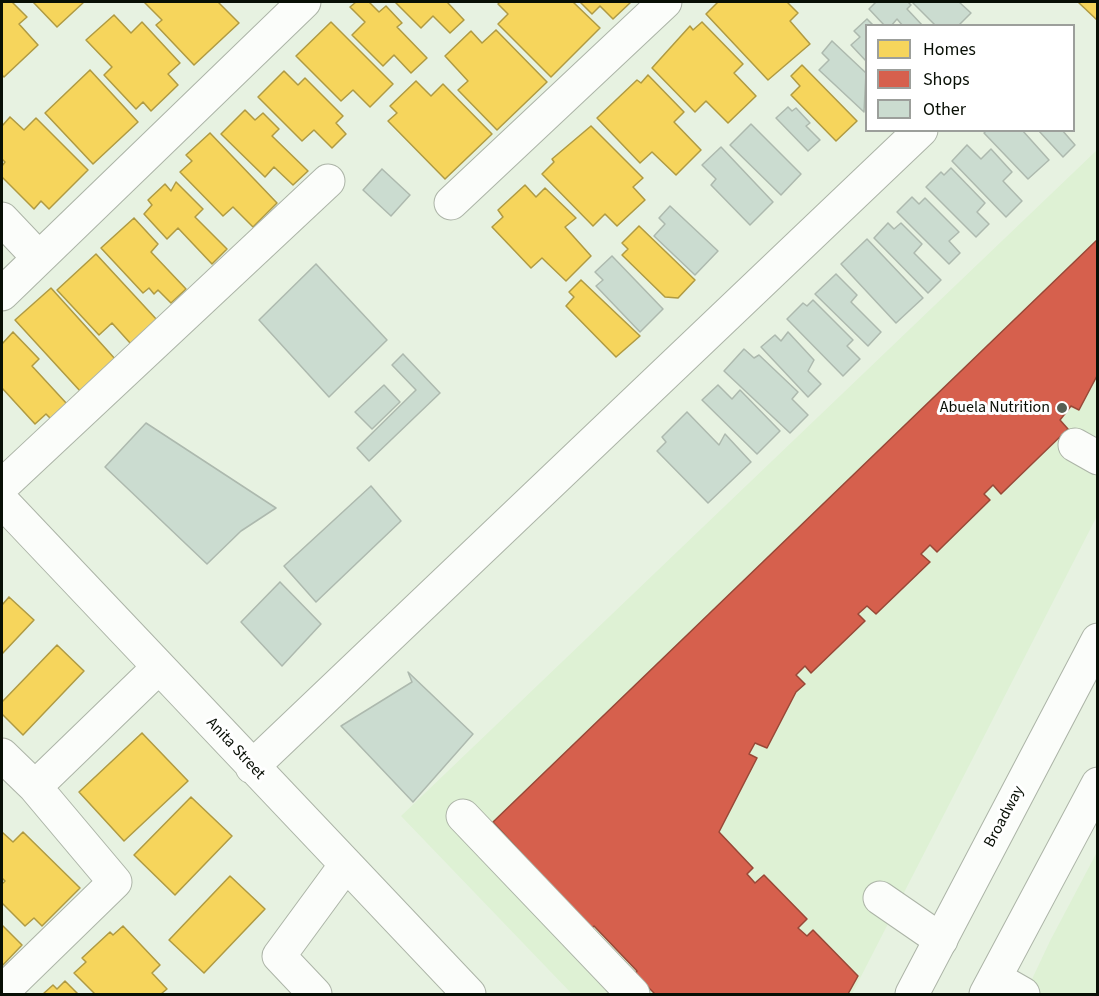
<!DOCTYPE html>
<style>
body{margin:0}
#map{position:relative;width:1099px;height:996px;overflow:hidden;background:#e7f2e1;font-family:"Source Sans 3",sans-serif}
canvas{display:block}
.frame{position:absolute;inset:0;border:3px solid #080f05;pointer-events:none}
.legend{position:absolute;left:865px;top:24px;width:210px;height:108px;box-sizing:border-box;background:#fff;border:2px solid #9c9f9b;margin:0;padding:8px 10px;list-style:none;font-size:18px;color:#080f05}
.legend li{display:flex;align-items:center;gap:12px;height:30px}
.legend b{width:30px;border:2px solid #9c9f9b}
</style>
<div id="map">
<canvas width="1099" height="996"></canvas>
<div class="frame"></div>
<ul class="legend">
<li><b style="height:16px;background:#f6d55c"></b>Homes</li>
<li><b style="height:16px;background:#d6604d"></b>Shops</li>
<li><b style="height:16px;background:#cbdcd0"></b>Other</li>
</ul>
</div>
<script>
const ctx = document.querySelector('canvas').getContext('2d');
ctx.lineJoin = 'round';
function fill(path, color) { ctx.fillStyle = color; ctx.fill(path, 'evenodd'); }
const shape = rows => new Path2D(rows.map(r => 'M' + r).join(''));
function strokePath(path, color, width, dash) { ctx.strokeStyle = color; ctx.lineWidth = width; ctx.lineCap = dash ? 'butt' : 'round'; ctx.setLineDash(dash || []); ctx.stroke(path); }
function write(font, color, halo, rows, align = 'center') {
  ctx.font = font + ' "Source Sans 3",sans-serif'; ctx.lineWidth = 6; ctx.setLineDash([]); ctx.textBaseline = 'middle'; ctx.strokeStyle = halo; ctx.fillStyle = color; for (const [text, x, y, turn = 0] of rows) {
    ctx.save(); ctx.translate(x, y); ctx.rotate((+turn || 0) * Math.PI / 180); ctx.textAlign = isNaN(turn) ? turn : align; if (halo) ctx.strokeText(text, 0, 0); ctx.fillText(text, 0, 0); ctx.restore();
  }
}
fill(shape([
 [1097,150,1097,516,852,994,572,994,401,816],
 [1097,852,1097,994,1025,994,1050,941]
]), '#def1d4');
const homes = shape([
 [2,2,12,2,27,17,19,24,38,45,4,77,2,75,2,2],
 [33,2,84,2,57,27,33,2],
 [144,2,218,2,239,23,194,65,156,25,162,20,144,2],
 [356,2,369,2,379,12,386,6,402,23,397,27,427,58,411,73,394,55,383,66,352,35,365,22,350,7,356,2],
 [395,2,447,2,464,20,450,33,433,16,421,28,395,2],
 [500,2,573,2,600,28,551,77,498,24,508,14,498,4,500,2],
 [580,2,631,2,613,19,600,6,592,14,580,2],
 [718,2,787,2,798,13,790,21,810,44,768,80,706,14,718,2],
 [1078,2,1098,2,1098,21,1078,2],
 [114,15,131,33,142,22,180,63,168,74,178,85,151,111,143,102,136,109,104,75,112,67,86,40,114,15],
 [331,22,393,84,370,107,353,90,341,101,296,56,331,22],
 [702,22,743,64,734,73,756,96,728,123,706,101,695,112,652,68,690,26,693,30,702,22],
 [496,30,547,82,497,130,458,90,468,81,445,56,471,31,482,43,496,30],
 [802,65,857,121,836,141,791,95,800,86,791,76,802,65],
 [90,70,138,122,93,164,45,113,90,70],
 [284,71,298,85,305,78,343,116,336,123,346,134,332,148,314,130,302,141,258,97,284,71],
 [648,75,684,112,674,122,701,150,676,175,652,152,640,163,597,118,637,80,641,83,648,75],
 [416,81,431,96,443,84,492,134,445,179,388,121,397,113,390,106,416,81],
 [245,110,255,120,263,113,279,129,272,136,308,171,293,185,274,167,265,177,221,134,245,110],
 [10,117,24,130,36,118,88,170,49,209,41,201,34,209,2,177,2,166,5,162,2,159,2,126,10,117],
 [591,126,643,178,633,187,645,200,617,226,605,214,593,226,542,174,554,162,552,159,591,126],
 [210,133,277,203,253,227,233,207,223,216,180,172,192,161,186,155,210,133],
 [176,182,203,209,195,217,227,249,212,264,178,228,167,239,144,214,152,205,148,200,165,184,171,191,176,182],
 [525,185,536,197,545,188,576,218,565,227,591,256,566,281,542,258,531,268,492,227,503,217,498,210,525,185],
 [134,218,158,244,151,252,186,289,171,303,158,290,154,294,149,288,143,293,101,248,134,218],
 [639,226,695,280,678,298,665,297,622,255,628,249,622,243,639,226],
 [96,254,157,320,131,344,112,323,99,335,57,290,96,254],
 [581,280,640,336,616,357,566,306,574,297,569,292,581,280],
 [51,288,116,360,81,392,15,320,51,288],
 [13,332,39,359,32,366,67,404,51,419,46,414,35,424,2,388,2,344,13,332],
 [9,597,34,620,2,654,2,605,9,597],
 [57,645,84,671,23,735,2,714,2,702,57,645],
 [142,733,188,781,124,841,79,792,142,733],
 [191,797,232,836,175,895,134,855,191,797],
 [2,832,13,842,23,832,80,888,42,926,34,918,25,926,2,903,2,884,5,881,2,878,2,832],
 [230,876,265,909,204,973,169,940,230,876],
 [2,925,22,945,2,966,2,925],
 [123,926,160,965,152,973,167,989,161,994,95,994,74,973,86,962,82,958,110,932,113,935,123,926],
 [65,981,78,994,43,994,53,985,57,989,65,981]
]);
fill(homes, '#f6d55c');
strokePath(homes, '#af9a42', 1.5);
const shops = shape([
 [1098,239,1098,374,1079,410,1071,406,1060,420,1068,429,1001,494,993,485,984,494,990,500,937,552,930,545,921,554,930,562,876,614,867,606,858,614,865,621,811,673,805,666,796,675,805,684,796,692,767,748,755,743,749,754,757,758,719,832,753,868,747,874,755,883,764,875,807,919,798,928,807,936,813,930,858,976,848,994,655,994,635,974,637,971,594,926,591,929,493,822,1098,239]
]);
fill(shops, '#d6604d');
strokePath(shops, '#984837', 1.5);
const building = shape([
 [876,2,908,2,911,5,907,9,923,26,903,26,897,19,891,26,885,26,869,9,876,2],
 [912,2,959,2,971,13,958,26,936,26,912,2],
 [867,19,874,26,866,26,866,61,851,45,860,37,854,31,867,19],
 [832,41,866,73,864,112,819,70,829,60,822,53,832,41],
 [788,107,792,111,796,108,810,123,806,126,820,140,808,151,776,118,788,107],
 [751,124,801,174,781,195,730,145,751,124],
 [987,130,1022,130,1049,160,1028,179,984,133,987,130],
 [1038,130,1062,130,1075,145,1063,157,1038,130],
 [967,145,981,159,991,149,1012,172,1003,181,1022,201,1006,217,952,161,967,145],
 [721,147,773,202,750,225,711,185,716,179,702,165,721,147],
 [951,168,985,203,977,212,989,224,976,237,926,187,941,172,944,175,951,168],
 [382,169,410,195,391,216,363,190,382,169],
 [912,197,919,204,925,198,959,232,949,241,960,253,949,264,897,212,912,197],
 [670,206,718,251,695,275,654,236,665,224,659,218,670,206],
 [888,223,894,229,901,223,922,244,914,253,941,280,928,293,874,238,888,223],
 [867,239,923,298,896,323,841,264,867,239],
 [612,256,663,309,640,332,596,286,603,280,595,272,612,256],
 [316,264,387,340,329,397,259,320,316,264],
 [836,274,857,295,851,302,881,332,868,346,815,294,836,274],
 [813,300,853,340,847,346,860,359,843,376,787,319,803,303,807,306,813,300],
 [788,332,814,360,808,371,821,384,808,397,761,347,775,335,781,341,788,332],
 [744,349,754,358,759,355,798,392,792,399,808,415,790,433,724,371,744,349],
 [403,354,440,393,369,461,357,448,416,390,392,365,403,354],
 [384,385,400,402,372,429,355,412,384,385],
 [718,385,732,399,740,390,780,431,757,454,702,400,718,385],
 [687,412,719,445,725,434,751,462,708,503,657,451,666,442,662,437,687,412],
 [146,423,276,508,241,531,207,564,105,467,146,423],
 [371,486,401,521,316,602,284,566,371,486],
 [280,582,321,624,282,666,241,622,280,582],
 [408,672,473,734,413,802,341,726,412,682,408,672]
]);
fill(building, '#cbdcd0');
strokePath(building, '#adb9ae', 1.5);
const minor = shape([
 [451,203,665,2],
 [2,219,39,258],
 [2,294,304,2],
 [1075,445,1098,458],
 [2,486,328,181],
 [2,501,469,994],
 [2,755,35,787,115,882,2,992],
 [252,767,921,130],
 [35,787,159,667],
 [463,816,633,994],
 [880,898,941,940],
 [995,978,1023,994],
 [315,994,279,956,345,866]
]);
const major = shape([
 [912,994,1098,640],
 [986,994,1098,784]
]);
strokePath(minor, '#acb4a7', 35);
strokePath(major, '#acb4a7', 35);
strokePath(minor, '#fbfdfa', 33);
strokePath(major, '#fbfdfa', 33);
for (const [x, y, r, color] of [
 [1062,408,6,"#565e52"]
]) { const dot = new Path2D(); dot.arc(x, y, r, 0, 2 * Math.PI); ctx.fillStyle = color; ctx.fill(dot); strokePath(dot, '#fff', 2); }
write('16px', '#080f05', '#fff', [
 ["Abuela Nutrition",1050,408]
], 'right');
write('16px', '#080f05', '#fff', [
 ["Anita Street",235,749,47],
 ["Broadway",1005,817,-62]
]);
</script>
